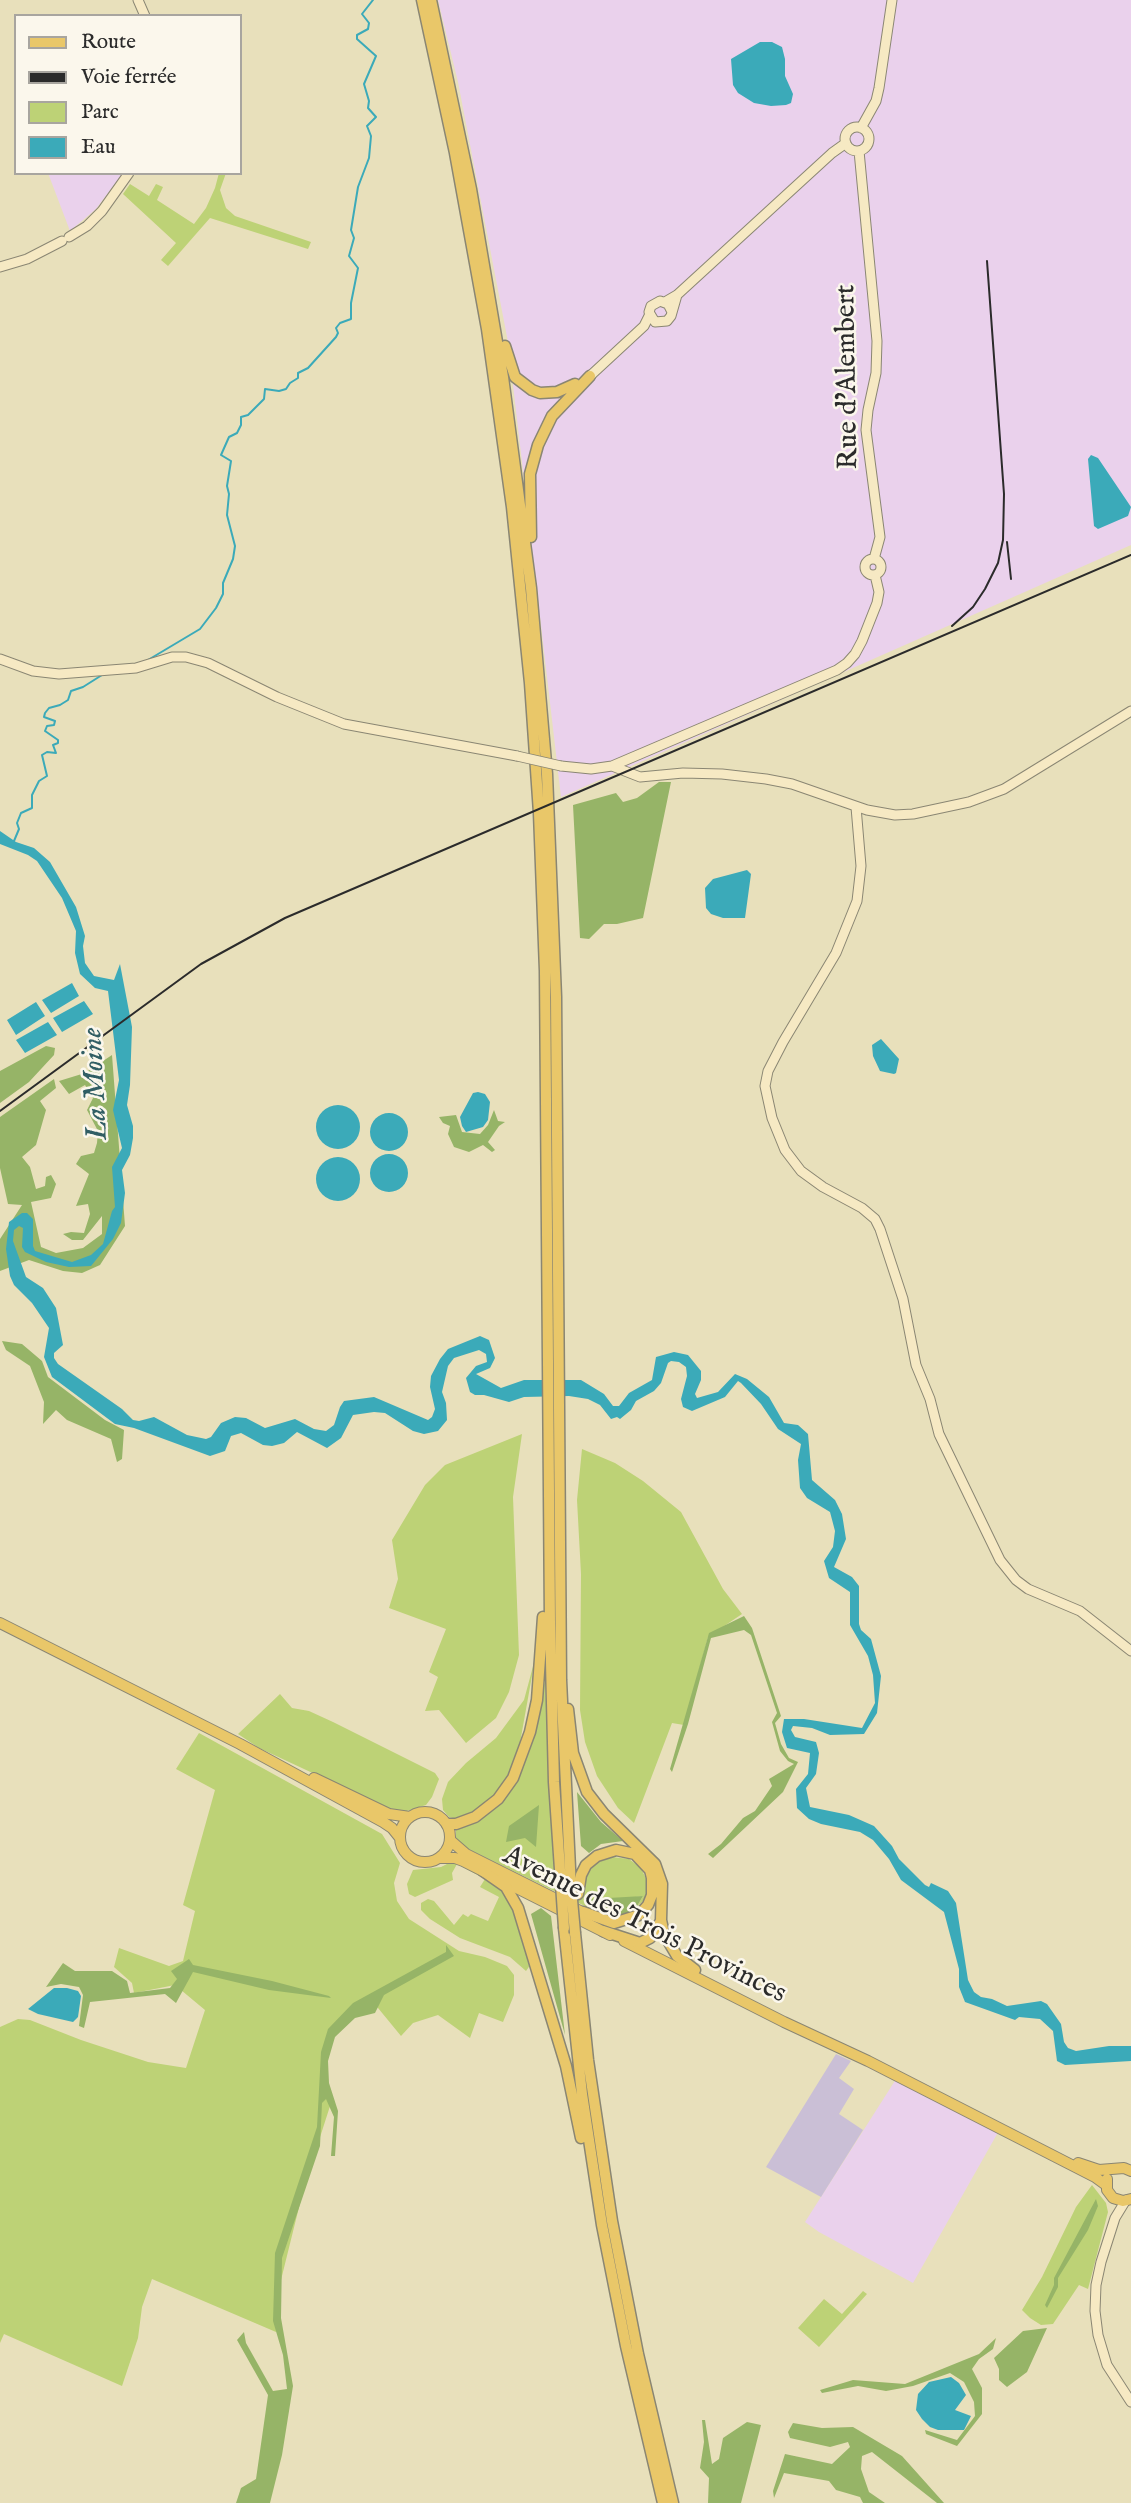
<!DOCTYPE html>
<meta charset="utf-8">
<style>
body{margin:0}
#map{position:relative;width:1131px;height:2503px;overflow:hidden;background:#e8e0bb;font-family:"IM FELL English",serif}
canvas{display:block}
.legend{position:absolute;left:14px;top:14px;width:228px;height:161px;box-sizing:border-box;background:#fbf7ec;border:2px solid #a8a59f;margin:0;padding:9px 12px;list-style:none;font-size:21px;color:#2b2b2b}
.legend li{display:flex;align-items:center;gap:14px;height:35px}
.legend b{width:35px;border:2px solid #a8a59f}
</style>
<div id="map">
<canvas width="1131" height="2503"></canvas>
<ul class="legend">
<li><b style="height:9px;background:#e9c769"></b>Route</li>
<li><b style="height:9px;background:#2b2b2b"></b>Voie ferrée</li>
<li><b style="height:19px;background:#bdd276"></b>Parc</li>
<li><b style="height:19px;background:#3baab9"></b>Eau</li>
</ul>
</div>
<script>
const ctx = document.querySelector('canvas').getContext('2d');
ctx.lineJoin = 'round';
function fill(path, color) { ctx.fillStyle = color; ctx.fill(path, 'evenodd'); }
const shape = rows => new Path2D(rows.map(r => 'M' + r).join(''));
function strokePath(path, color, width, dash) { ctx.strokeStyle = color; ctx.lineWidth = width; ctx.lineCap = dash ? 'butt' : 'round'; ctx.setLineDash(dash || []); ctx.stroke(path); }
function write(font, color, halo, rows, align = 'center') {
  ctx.font = font + ' "IM FELL English",serif'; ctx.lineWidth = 5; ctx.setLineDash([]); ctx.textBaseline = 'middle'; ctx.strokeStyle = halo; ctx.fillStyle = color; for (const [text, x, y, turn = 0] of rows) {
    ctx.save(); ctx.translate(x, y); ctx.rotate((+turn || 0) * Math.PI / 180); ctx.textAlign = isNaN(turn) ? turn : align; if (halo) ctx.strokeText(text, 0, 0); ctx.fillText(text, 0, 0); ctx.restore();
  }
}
fill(shape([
 [438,0,1131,0,1131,545,561,797,508,342,458,82],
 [48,173,123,173,96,209,70,231],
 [898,2076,1001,2127,913,2283,819,2232,805,2222]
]), '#ead1ec');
fill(shape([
 [836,2054,851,2061,839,2078,854,2089,839,2114,863,2130,821,2197,766,2167]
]), '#cabfd6');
fill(shape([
 [219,173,226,173,220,190,226,208,235,216,311,242,308,249,210,218,168,266,161,260,176,243,123,194,130,184,149,196,156,184,163,187,157,200,194,224,206,208,215,188],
 [522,1434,513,1497,519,1655,509,1692,496,1718,466,1743,439,1710,425,1711,438,1677,429,1672,446,1629,389,1608,398,1579,392,1540,425,1485,445,1465],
 [582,1449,615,1463,643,1481,681,1512,723,1589,742,1614,708,1637,684,1725,672,1723,634,1823,618,1808,597,1776,585,1742,580,1710,581,1574,577,1500],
 [535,1659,518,1754,506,1784,485,1805,466,1818,457,1819,449,1817,443,1810,442,1799,448,1782,466,1763,496,1738,524,1700],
 [545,1680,555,1885,581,1894,588,1872,598,1862,612,1857,629,1859,641,1868,648,1883,646,1898,636,1908,643,1896,589,1903,593,1910,460,1845,456,1839,456,1828,518,1777,532,1743],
 [280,1694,292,1708,309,1711,333,1722,435,1773,439,1779,432,1797,426,1805,400,1813,394,1811,259,1748,238,1734],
 [199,1733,382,1834,400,1863,394,1883,397,1901,409,1919,459,1951,485,1957,507,1966,514,1975,514,1995,503,2022,479,2013,470,2038,438,2015,413,2023,401,2036,369,1997,334,2030,323,2065,331,2103,304,2187,280,2284,276,2332,152,2279,142,2307,138,2338,122,2386,4,2334,0,2343,0,2027,18,2019,30,2020,81,2040,148,2062,186,2068,205,2010,175,1985,134,1993,132,1983,114,1967,119,1948,169,1966,183,1961,195,1911,183,1905,215,1790,176,1769],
 [451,1862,457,1862,499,1885,509,1894,531,1964,526,1971,510,1957,460,1938,430,1919,421,1910,421,1903,428,1899,434,1901,454,1925,463,1914,468,1917,471,1914,488,1921,499,1897,480,1887,485,1879,457,1864,452,1873,453,1880,415,1897,409,1894,407,1884,413,1870,441,1867],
 [1092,2185,1106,2203,1108,2212,1088,2289,1079,2285,1053,2324,1041,2325,1030,2318,1022,2310,1042,2277,1076,2207],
 [863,2291,867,2294,819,2347,798,2328,824,2299,842,2314]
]), '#bdd276');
fill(shape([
 [659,782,671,782,643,918,617,924,604,924,589,939,580,938,573,805,616,793,623,802,637,798],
 [46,1046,55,1048,54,1055,29,1082,0,1103,0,1071],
 [112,1055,125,1226,100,1265,82,1273,63,1271,29,1260,0,1271,0,1239,22,1205,8,1204,0,1168,0,1117,54,1079,56,1088,40,1101,46,1110,36,1145,22,1157,30,1167,36,1189,45,1186,46,1177,51,1175,56,1184,51,1198,31,1202,41,1247,56,1253,83,1248,102,1234,102,1216,83,1240,72,1240,63,1234,71,1232,84,1233,90,1214,88,1204,76,1206,89,1174,76,1164,81,1156,94,1153,97,1143,98,1131,87,1110,93,1098,85,1085,69,1094,59,1081,85,1073],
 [494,1110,498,1121,505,1122,499,1126,488,1142,495,1150,492,1152,483,1145,469,1152,454,1147,448,1134,450,1126,443,1123,439,1117,456,1115,462,1132,480,1134,488,1125],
 [2,1341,22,1344,42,1361,48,1377,105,1420,124,1430,122,1459,117,1462,111,1439,67,1420,56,1410,43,1424,44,1402,30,1366,6,1350],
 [744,1616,752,1628,781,1716,775,1723,781,1744,789,1758,798,1762,783,1792,713,1858,708,1854,721,1844,743,1818,755,1811,772,1786,769,1779,794,1764,788,1761,780,1751,772,1722,777,1713,751,1635,744,1630,711,1638,688,1724,672,1772,670,1769,709,1633],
 [577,1792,601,1822,623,1841,601,1844,589,1853,581,1846],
 [539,1805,536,1847,525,1838,506,1842,509,1826],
 [643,1896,636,1908,626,1915,607,1916,593,1910,588,1903,591,1899],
 [541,1908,551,1916,565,2035,531,1914],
 [446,1945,454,1956,384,1995,375,2013,355,2018,335,2037,328,2061,329,2083,338,2111,335,2156,331,2156,334,2117,326,2099,322,2103,320,2146,282,2258,281,2318,293,2386,282,2455,270,2503,236,2503,241,2488,256,2479,268,2395,237,2340,244,2332,246,2343,273,2391,287,2389,283,2355,273,2321,275,2253,317,2127,321,2052,328,2029,353,2003,446,1952],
 [189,1959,193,1965,272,1981,329,1996,331,1998,269,1990,193,1972,176,2003,165,1994,90,2002,84,2028,79,2026,83,1995,79,1987,61,1984,46,1987,63,1963,75,1971,112,1971,127,1981,130,1993,170,1988,177,1979,171,1971],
 [1096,2199,1098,2206,1088,2230,1058,2278,1058,2287,1047,2308,1045,2305,1054,2285,1054,2278],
 [1047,2328,1027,2372,1007,2387,999,2380,999,2369,994,2358,1023,2331],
 [996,2338,993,2349,979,2359,972,2369,982,2388,982,2414,957,2446,926,2434,925,2430,957,2440,975,2416,974,2402,964,2382,950,2373,913,2386,886,2391,858,2386,822,2393,820,2390,853,2380,905,2384,979,2354],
 [702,2420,705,2420,712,2464,719,2459,723,2438,747,2422,761,2425,741,2503,708,2503,709,2478,700,2468,704,2442],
 [793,2423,822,2428,853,2427,902,2456,944,2503,937,2503,872,2452,862,2456,861,2469,869,2492,885,2503,863,2503,860,2497,836,2490,829,2481,784,2473,774,2498,773,2491,785,2454,832,2464,850,2447,848,2442,830,2447,790,2438,788,2432]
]), '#96b467');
fill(shape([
 [760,42,772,42,782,47,785,59,785,76,793,94,791,103,786,105,771,106,754,103,738,93,733,85,731,59],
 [1091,455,1098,458,1131,507,1128,516,1098,529,1094,526,1088,459],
 [0,831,16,842,34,848,50,862,76,907,85,936,83,946,85,963,94,976,114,980,120,964,132,1027,130,1085,127,1105,133,1126,133,1138,130,1155,122,1170,125,1193,121,1223,113,1239,91,1266,69,1267,46,1262,25,1252,22,1247,23,1228,19,1226,14,1230,13,1241,26,1277,43,1288,56,1308,63,1345,54,1353,54,1358,58,1364,122,1409,133,1420,139,1421,154,1417,187,1435,206,1439,211,1437,221,1423,235,1417,246,1418,265,1428,295,1419,314,1429,326,1431,334,1425,340,1407,344,1401,374,1397,428,1420,432,1417,435,1409,430,1387,431,1376,440,1359,448,1349,480,1336,489,1340,495,1358,490,1368,476,1374,501,1388,524,1380,581,1380,604,1394,613,1406,619,1406,629,1393,652,1380,656,1357,674,1352,688,1355,701,1371,701,1380,695,1394,697,1398,718,1392,735,1374,747,1379,769,1397,784,1423,798,1425,808,1434,812,1480,835,1500,842,1514,846,1539,834,1567,852,1577,859,1586,859,1624,861,1630,871,1639,881,1676,877,1713,864,1734,830,1735,812,1728,793,1726,791,1730,795,1737,816,1742,819,1753,816,1774,806,1788,810,1807,849,1815,874,1826,892,1846,899,1859,925,1885,929,1887,931,1883,948,1891,956,1903,968,1980,974,1992,981,1997,992,1999,1007,2006,1041,2001,1047,2004,1061,2024,1064,2042,1068,2048,1076,2051,1109,2046,1131,2046,1131,2061,1065,2065,1057,2061,1053,2031,1040,2019,1019,2017,1015,2020,965,2002,959,1987,959,1969,944,1912,901,1880,889,1859,873,1840,860,1832,821,1824,809,1819,797,1808,796,1789,808,1774,810,1753,787,1748,782,1732,784,1719,804,1719,862,1728,875,1703,873,1675,868,1656,850,1625,850,1592,829,1578,824,1561,833,1547,835,1531,830,1512,807,1498,800,1488,798,1460,801,1444,778,1429,761,1404,741,1383,738,1381,725,1397,692,1411,683,1407,681,1399,687,1376,686,1367,679,1362,671,1361,668,1363,661,1383,654,1391,636,1401,631,1410,620,1419,617,1417,611,1419,600,1405,588,1399,569,1396,524,1397,509,1402,484,1395,475,1395,470,1392,466,1378,476,1366,487,1362,486,1354,479,1350,454,1358,448,1366,442,1392,446,1403,447,1420,438,1431,424,1434,413,1431,385,1413,374,1412,353,1415,341,1438,327,1448,297,1432,284,1443,272,1446,263,1445,241,1433,231,1436,225,1451,210,1456,134,1428,115,1424,52,1377,44,1357,49,1328,32,1303,14,1285,10,1276,6,1249,9,1222,22,1213,27,1213,33,1219,33,1246,35,1251,72,1262,91,1255,103,1244,112,1211,115,1207,112,1167,122,1148,113,1110,119,1080,108,991,95,988,80,974,75,953,76,931,62,898,37,861,28,855,0,844],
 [747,870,751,874,745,918,723,918,711,914,706,908,705,888,713,879],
 [72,983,79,996,51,1013,42,1000],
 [84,1001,93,1014,62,1032,53,1018],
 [36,1002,45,1016,16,1035,7,1020],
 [48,1022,57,1035,25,1053,16,1040],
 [881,1039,899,1059,896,1073,894,1074,880,1071,873,1056,872,1045],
 [478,1092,485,1094,490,1102,488,1120,483,1127,466,1132,462,1126,460,1117,473,1093],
 '316 1127a22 22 0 1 1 44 0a22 22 0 1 1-44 0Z',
 '370 1132a19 19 0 1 1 38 0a19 19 0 1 1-38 0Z',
 '370 1173a19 19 0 1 1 38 0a19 19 0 1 1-38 0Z',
 '316 1179a22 22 0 1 1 44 0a22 22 0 1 1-44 0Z',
 [54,1988,67,1988,78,1991,81,1996,78,2017,73,2022,38,2014,28,2009],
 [951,2377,959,2383,966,2395,955,2410,971,2416,964,2430,938,2430,930,2427,922,2419,916,2410,918,2394,929,2382]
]), '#3baab9');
strokePath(shape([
 [148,660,200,629,216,608,223,594,223,583,233,559,235,546,227,515,229,494,227,486,231,461,221,455,229,437,237,433,241,425,241,417,248,415,264,399,265,389,279,391,286,389,290,383,298,378,298,373,308,368,336,337,338,333,336,328,340,323,351,319,351,303,358,268,349,256,354,238,351,230,358,187,369,158,371,136,367,126,376,117,368,108,369,101,364,84,376,56,357,39,357,35,368,29,369,23,362,14,373,0],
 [14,841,19,829,17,823,21,813,32,808,32,795,39,781,47,776,42,755,47,752,56,753,53,745,58,743,58,740,45,731,47,726,54,725,55,721,44,717,45,713,49,708,60,705,68,700,71,691,83,687,102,675]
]), '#3baab9', 2);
const secondary = shape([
 [138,0,145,16],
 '845 139a12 12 0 1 1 24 0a12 12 0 1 1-24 0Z',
 [861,128,876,101,879,88,892,0],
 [859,151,877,341,876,373,868,410,866,430,880,537,874,559],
 [69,237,87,226,102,211,129,173],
 [0,267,27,259,62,241],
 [665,302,677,295,832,153,846,143],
 [671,310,668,304,660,301,651,306,649,312,655,322,667,321,671,316,677,295],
 [590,376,644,326,650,314],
 '865 567a8 8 0 1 1 16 0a8 8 0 1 1-16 0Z',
 [0,659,33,671,59,674,136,668,172,657,186,657,208,663,277,697,344,724,517,756],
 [561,766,591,769,612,766,640,777,683,773,722,774,766,779,792,784,867,810,895,815,913,814,969,802,1004,789,1131,711],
 [612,766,837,670,847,663,855,654,862,641,877,603,879,592,875,575],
 [856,807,861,866,857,901,836,953,783,1042,768,1071,765,1086,772,1118,785,1150,801,1171,823,1187,862,1208,875,1219,880,1229,903,1299,916,1365,930,1399,939,1434,1000,1560,1016,1580,1028,1589,1080,1611,1131,1651],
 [1126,2200,1115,2218,1101,2262,1096,2285,1095,2311,1098,2335,1107,2365,1131,2402]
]);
const primary = shape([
 [0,1623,240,1744,383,1822,392,1828,400,1838],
 [314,1778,389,1814,410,1817],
 '400 1837a25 25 0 1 1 50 0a25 25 0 1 1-50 0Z',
 [450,1840,466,1854,590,1916],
 [440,1858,455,1858,463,1861,610,1935],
 [624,1941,784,2022,868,2061,1095,2177,1106,2185],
 [1078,2163,1099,2170,1124,2168,1131,2171],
 [1107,2179,1107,2190,1113,2198,1123,2201,1131,2199]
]);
const highway = shape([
 [422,0,455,153,487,329,512,507,530,683,539,813,545,971,550,1623,554,1782,561,1884],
 [431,0,471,189,503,377,531,588,547,774,556,997,561,1680,571,1889],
 [505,346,515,377,532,390,540,393,557,392,575,384],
 [531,537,530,474,538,445,552,416,590,376],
 [568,1709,573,1753,587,1792,604,1814,655,1864,662,1884,661,1920,664,1934,677,1956,695,1970],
 [447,1824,456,1824,475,1817,498,1799,513,1778,530,1732,537,1700,543,1617],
 [483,1871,506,1887,518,1908,566,2066,581,2138],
 [578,1894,581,1875,586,1865,597,1856,616,1850,635,1854,650,1870,652,1878,652,1895,648,1905,639,1915,614,1923,583,1912],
 [564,1928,582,2094,602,2225,626,2346,663,2503],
 [603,1931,640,1943,650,1938,661,1921],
 [575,1933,588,2060,612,2221,638,2354,673,2503]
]);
strokePath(secondary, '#8a8673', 11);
strokePath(primary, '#8a8673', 12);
strokePath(highway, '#8a8673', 13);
strokePath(secondary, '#f6e9c3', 9);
strokePath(primary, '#e9c769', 10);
strokePath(highway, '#e9c769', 10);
strokePath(shape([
 [1007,542,1011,579],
 [952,626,973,607,985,589,998,563,1003,540,1004,494,987,261],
 [0,1111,201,964,285,918,1131,555]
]), '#2b2b2b', 2);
const secondaryBridge = shape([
 [517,756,561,766]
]);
const highwayBridge = shape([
 [561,1884,564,1928],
 [571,1889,575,1933]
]);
strokePath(secondaryBridge, '#8a8673', 11, []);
strokePath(highwayBridge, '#8a8673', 13, []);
strokePath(secondaryBridge, '#f6e9c3', 9);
strokePath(highwayBridge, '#e9c769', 10);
write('28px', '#2b2b2b', '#fbf7ec', [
 ["Rue d’Alembert",849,377,-91],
 ["Avenue des Trois Provinces",644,1926,27]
]);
write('italic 30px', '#315e64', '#fbf7ec', [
 ["La Moine",97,1084,-93]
]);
</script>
